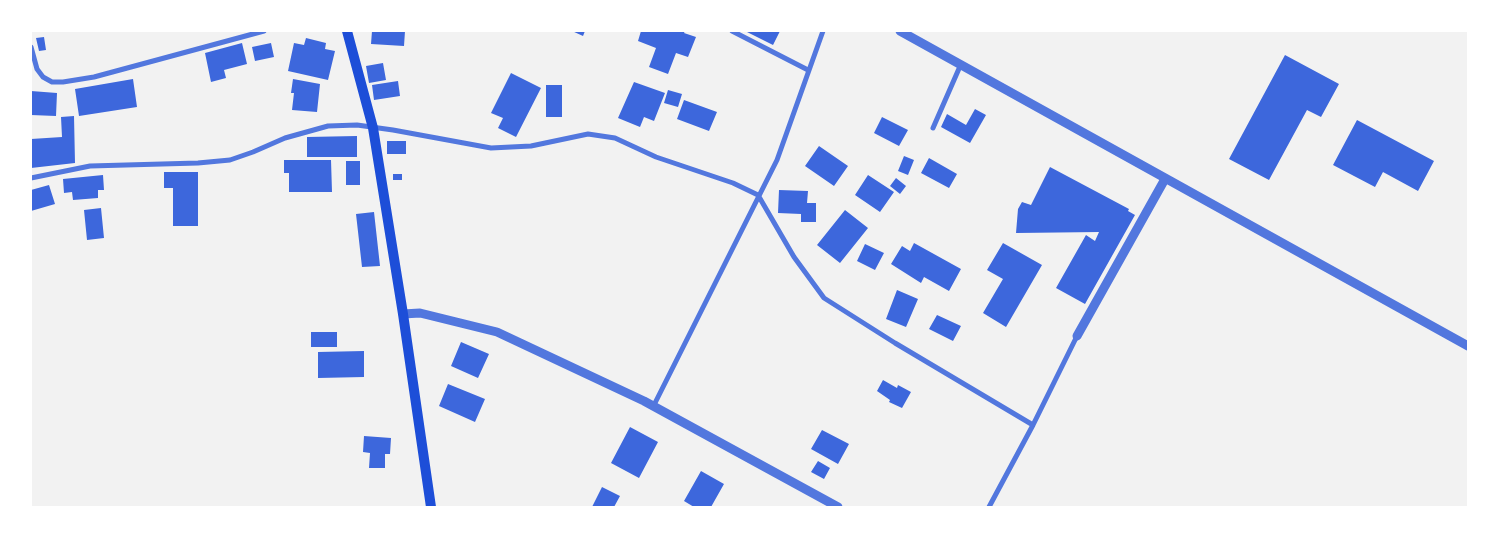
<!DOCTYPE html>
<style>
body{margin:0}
#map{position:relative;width:1499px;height:538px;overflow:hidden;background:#f2f2f2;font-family:"Work Sans",sans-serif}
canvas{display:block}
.frame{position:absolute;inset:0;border:32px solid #fff;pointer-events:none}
</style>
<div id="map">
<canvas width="1499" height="538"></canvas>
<div class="frame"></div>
</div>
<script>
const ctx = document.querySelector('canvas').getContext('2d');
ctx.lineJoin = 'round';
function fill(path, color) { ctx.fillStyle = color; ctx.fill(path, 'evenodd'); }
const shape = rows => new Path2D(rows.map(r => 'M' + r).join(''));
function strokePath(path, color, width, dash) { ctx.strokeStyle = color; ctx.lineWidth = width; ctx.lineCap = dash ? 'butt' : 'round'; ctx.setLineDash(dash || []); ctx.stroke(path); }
fill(shape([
 [372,31,405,31,404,46,371,44],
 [572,31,585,31,583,36],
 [641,31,685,31,684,33,696,37,688,57,676,53,668,74,649,67,656,48,638,41],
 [745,31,780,31,773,45],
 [44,37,46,50,39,51,36,38],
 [306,38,326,43,325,49,335,51,328,80,288,71,294,43,304,45],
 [242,43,247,64,224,70,226,78,211,82,205,53],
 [271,43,274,57,255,61,252,47],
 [1285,55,1339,84,1321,117,1307,110,1269,180,1229,159],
 [383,63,386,80,369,83,366,66],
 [511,73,541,88,516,137,498,128,503,118,491,113],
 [133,79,137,107,79,116,75,89],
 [293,79,320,84,317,112,292,110,294,93,291,93],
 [398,81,400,96,374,100,372,85],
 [634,82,665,93,654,121,644,117,640,127,618,118],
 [546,85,562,85,562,117,546,117],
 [668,90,682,94,678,107,664,103],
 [31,91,57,93,56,116,31,115],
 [684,100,717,112,709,131,677,119],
 [975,109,986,115,970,143,941,127,947,114,966,125],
 [74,116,75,163,31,168,31,139,62,137,61,117],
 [882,117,908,130,899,146,874,133],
 [1357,120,1434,161,1418,191,1383,172,1375,187,1333,165],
 [357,136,357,157,307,157,307,137],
 [387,141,406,141,406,154,387,154],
 [819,146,848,166,834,186,805,166],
 [904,156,914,160,908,175,898,171],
 [929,158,957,174,949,188,921,173],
 [284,160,331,160,332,192,289,192,289,173,284,173],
 [346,161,360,161,360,185,346,185],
 [1050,167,1129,209,1128,211,1135,215,1085,304,1056,288,1086,235,1095,241,1099,232,1016,233,1018,209,1022,202,1031,205],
 [164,172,198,172,198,226,173,226,173,188,164,188],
 [393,174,402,174,402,180,393,180],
 [103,175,104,190,98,190,98,198,73,200,72,192,64,193,63,179],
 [868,175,894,192,880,212,855,195],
 [896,178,906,186,900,194,890,186],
 [49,185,55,204,31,211,31,190],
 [779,190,808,191,807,203,816,203,816,222,801,222,801,214,778,213],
 [101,208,104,238,87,240,84,210],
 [845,210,868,228,840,263,817,245],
 [374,212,380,266,362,267,356,214],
 [914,243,961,269,949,291,924,277,921,283,891,264,902,246,910,251],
 [1003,243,1042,265,1006,327,983,313,1003,279,987,270],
 [865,244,884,253,875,270,857,261],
 [897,290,918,299,906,327,886,319],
 [937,315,961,326,953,341,929,329],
 [311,332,337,332,337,347,311,347],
 [461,342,489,354,478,378,451,366],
 [364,351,364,377,318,378,318,352],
 [883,380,897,388,898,385,911,392,902,408,889,402,890,400,877,391],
 [448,384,485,399,475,422,439,406],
 [630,427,658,442,639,478,611,463],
 [822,430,849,444,838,464,811,449],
 [364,436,391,438,390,454,385,454,385,468,369,468,370,453,363,452],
 [818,461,830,468,824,479,811,472],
 [701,471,724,484,711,507,694,507,684,501],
 [602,487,620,496,614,507,592,507]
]), '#3d67dc');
strokePath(shape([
 [732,31,808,70],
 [31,47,37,69,43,77,52,82,63,82,94,77,264,31],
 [933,128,961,64],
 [31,178,90,166,198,163,230,160,253,152,285,138,328,126,357,125,393,130,491,148,531,146,588,134,615,138,656,157,733,183,758,195,794,257,824,298,895,343,1033,425],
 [653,407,777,160,823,31],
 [989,507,1033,425,1077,336]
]), '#5277de', 5);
strokePath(shape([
 [900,31,1468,346],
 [403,314,420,313,497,332,644,401,838,507],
 [1077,336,1165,179]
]), '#5277de', 9);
strokePath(shape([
 [347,31,373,128,403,314,431,507]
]), '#1d4ed8', 10);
</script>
